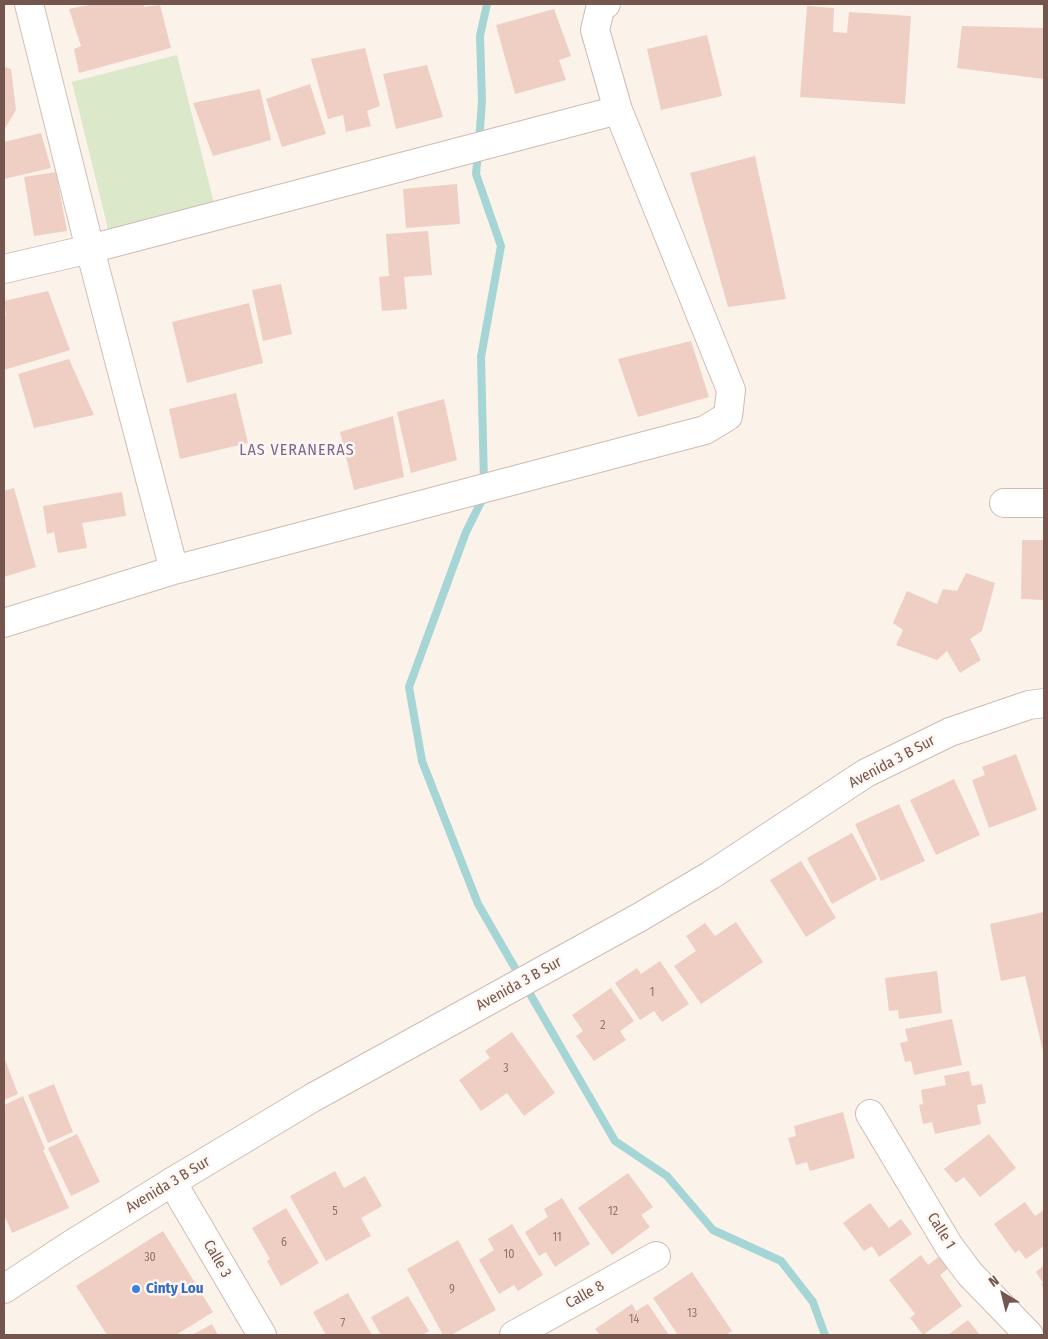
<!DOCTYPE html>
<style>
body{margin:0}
#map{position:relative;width:1048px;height:1339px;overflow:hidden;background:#fbf2ea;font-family:"Fira Sans Condensed",sans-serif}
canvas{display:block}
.frame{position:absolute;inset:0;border:5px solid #75564f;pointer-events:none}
.north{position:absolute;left:978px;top:1269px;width:50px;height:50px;-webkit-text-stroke:4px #fef6f1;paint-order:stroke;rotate:324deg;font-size:14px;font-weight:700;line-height:20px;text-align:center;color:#75564f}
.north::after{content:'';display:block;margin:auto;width:18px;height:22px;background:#75564f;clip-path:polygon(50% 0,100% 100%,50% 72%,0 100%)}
</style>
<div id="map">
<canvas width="1048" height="1339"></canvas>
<div class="frame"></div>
<div class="north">N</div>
</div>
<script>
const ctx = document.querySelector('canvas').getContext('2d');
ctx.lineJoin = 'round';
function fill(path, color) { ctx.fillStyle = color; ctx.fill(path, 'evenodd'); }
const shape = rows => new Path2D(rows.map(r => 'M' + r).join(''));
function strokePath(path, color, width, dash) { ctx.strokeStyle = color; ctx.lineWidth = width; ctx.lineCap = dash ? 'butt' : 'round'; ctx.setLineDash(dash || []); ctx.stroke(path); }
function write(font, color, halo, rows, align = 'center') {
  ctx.font = font + ' "Fira Sans Condensed",sans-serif'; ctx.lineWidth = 5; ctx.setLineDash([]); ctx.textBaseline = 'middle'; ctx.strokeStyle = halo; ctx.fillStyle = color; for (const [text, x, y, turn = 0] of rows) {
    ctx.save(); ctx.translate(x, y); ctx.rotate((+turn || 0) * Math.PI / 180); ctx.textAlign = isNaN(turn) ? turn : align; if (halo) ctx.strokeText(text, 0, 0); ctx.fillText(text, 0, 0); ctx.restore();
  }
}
fill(shape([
 [177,55,215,207,109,233,72,82]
]), '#dbe8c9');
strokePath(shape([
 [479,142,482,101,480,36,487,4],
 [478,153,476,174,501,246,481,357,484,483],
 [485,494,466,532,409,687,422,761,478,904,615,1141,667,1176,713,1230,781,1261,813,1302,825,1335]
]), '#a6d5d5', 8);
fill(shape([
 [94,4,144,4,144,7,160,5,171,48,79,73,74,49,81,46,69,9],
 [807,6,834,8,833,32,847,33,849,12,911,16,905,104,800,97],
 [554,9,571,56,559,60,566,80,515,94,496,25],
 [962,26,1044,28,1044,79,957,68],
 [707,35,722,96,661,110,647,49],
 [365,48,380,106,367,111,371,126,346,132,343,115,328,119,311,59],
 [427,65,443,117,396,129,383,74],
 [4,67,11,69,16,110,4,130],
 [310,84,326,134,282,147,266,99],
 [260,89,271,140,213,156,193,103],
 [41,133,51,168,4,179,4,142],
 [755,156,786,299,728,307,690,173],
 [56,172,67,231,34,236,24,177],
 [457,184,460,224,406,228,403,189],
 [428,231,432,275,404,277,407,309,382,311,379,277,389,276,386,234],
 [281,284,292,334,263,341,252,290],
 [48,291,70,350,4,370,4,316,6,316,4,301],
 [249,303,263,363,187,383,172,322],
 [691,341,709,397,638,417,618,359],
 [69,359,94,415,34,428,18,374],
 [236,393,248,443,180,459,169,409],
 [444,399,457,460,411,473,397,412],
 [393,416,404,477,354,490,340,432],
 [14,488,36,567,4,577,4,491],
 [122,492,126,516,82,523,87,548,58,553,54,532,47,534,43,506],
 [1022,540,1044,540,1044,600,1021,599],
 [966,573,995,583,982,631,970,639,981,660,960,673,947,651,937,660,896,645,903,630,893,623,907,591,937,604,943,589,957,591],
 [1016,754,1037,810,989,828,972,780,985,775,982,767],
 [954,779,980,835,936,855,910,800],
 [899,804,925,861,881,881,855,824],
 [852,833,877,879,832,904,807,858],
 [801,861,836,918,806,937,770,880],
 [1044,912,1044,1055,1025,976,1001,981,990,924],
 [736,922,763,962,701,1004,674,966,696,951,686,936,705,923,715,936],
 [660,961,689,1004,662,1022,654,1011,640,1020,615,983,637,968,641,974],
 [937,971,942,1013,899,1019,898,1010,889,1011,885,978],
 [611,988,634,1021,620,1031,626,1040,594,1061,576,1036,583,1031,572,1015],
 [952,1019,962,1065,914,1075,911,1061,905,1062,900,1043,908,1041,905,1029],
 [512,1032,555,1093,524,1116,507,1093,481,1111,459,1080,490,1058,485,1051],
 [4,1057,18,1094,4,1100],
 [969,1071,972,1086,982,1084,986,1103,977,1105,981,1124,935,1134,932,1122,923,1124,919,1105,923,1104,921,1090,946,1085,944,1076],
 [54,1084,73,1132,48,1143,28,1095],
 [23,1096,45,1149,43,1150,69,1208,12,1233,4,1215,4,1105],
 [843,1112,855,1158,810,1171,807,1162,796,1165,788,1138,796,1136,794,1126],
 [77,1134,100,1182,71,1196,48,1148],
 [989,1134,1016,1168,980,1197,964,1177,956,1183,944,1169],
 [335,1171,344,1188,365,1176,382,1206,361,1218,371,1236,326,1261,290,1196],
 [628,1173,653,1207,641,1215,650,1227,612,1255,578,1208],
 [562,1198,590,1244,555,1267,546,1252,539,1256,525,1232,548,1217,544,1209],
 [1025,1202,1035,1216,1044,1210,1044,1246,1026,1259,1019,1250,1015,1253,994,1224],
 [870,1203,889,1228,901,1219,912,1234,879,1257,872,1246,864,1251,843,1223],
 [286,1208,319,1263,281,1286,267,1261,270,1259,252,1228],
 [512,1224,543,1275,518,1291,514,1285,499,1294,479,1260,494,1250,488,1239],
 [163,1231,213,1312,176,1335,107,1335,76,1286],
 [458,1240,496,1310,451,1335,443,1335,407,1269],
 [921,1255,928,1265,941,1255,950,1267,940,1275,962,1306,923,1335,910,1318,915,1314,889,1280],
 [1044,1265,1044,1289,1041,1284,1043,1283,1036,1272],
 [692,1272,732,1331,725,1335,678,1335,653,1298],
 [348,1293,372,1335,326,1335,313,1312],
 [408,1296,429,1331,422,1335,381,1335,371,1317],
 [632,1304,636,1311,648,1304,669,1335,600,1335,595,1329],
 [968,1320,980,1335,948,1335],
 [212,1324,218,1335,192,1335]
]), '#efcec4');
const minor = shape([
 [29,4,90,249,174,570],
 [4,269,90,249,618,110],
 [1004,503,1044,503],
 [4,623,174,570,705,430,728,416,731,390,618,110,595,30,601,5,606,4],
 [870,1114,949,1246,970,1274,1029,1335],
 [172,1182,262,1335],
 [514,1335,656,1256]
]);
const tertiary = shape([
 [4,1289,69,1246,172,1182,312,1098,640,917,711,875,866,773,950,732,1029,705,1044,703]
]);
strokePath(minor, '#cfbbb3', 30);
strokePath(tertiary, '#cfbbb3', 30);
strokePath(minor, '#fff', 28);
strokePath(tertiary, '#fff', 28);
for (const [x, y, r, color] of [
 [136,1289,5,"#3f7fe0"]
]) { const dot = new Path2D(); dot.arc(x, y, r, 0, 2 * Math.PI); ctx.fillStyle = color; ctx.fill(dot); strokePath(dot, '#fef6f1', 2); }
write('12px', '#94746c', null, [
 ["1",652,993],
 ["2",603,1026],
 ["3",506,1069],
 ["5",335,1212],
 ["12",613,1212],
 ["11",557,1238],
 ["6",284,1243],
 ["10",509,1255],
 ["30",150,1258],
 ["9",452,1290],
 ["13",692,1314],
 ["14",634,1320],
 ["7",343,1324]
]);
write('15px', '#75564f', '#fef6f1', [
 ["Avenida 3 B Sur",892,762,-28],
 ["Avenida 3 B Sur",519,984,-29],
 ["Avenida 3 B Sur",168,1185,-31],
 ["Calle 1",941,1231,58],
 ["Calle 3",217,1259,60],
 ["Calle 8",585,1295,-29]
]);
write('bold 15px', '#366cbe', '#fef6f1', [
 ["Cinty Lou",146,1289]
], 'left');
ctx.letterSpacing = '1px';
write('16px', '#7b6790', '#fef6f1', [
 ["LAS VERANERAS",297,451]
]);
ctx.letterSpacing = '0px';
</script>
